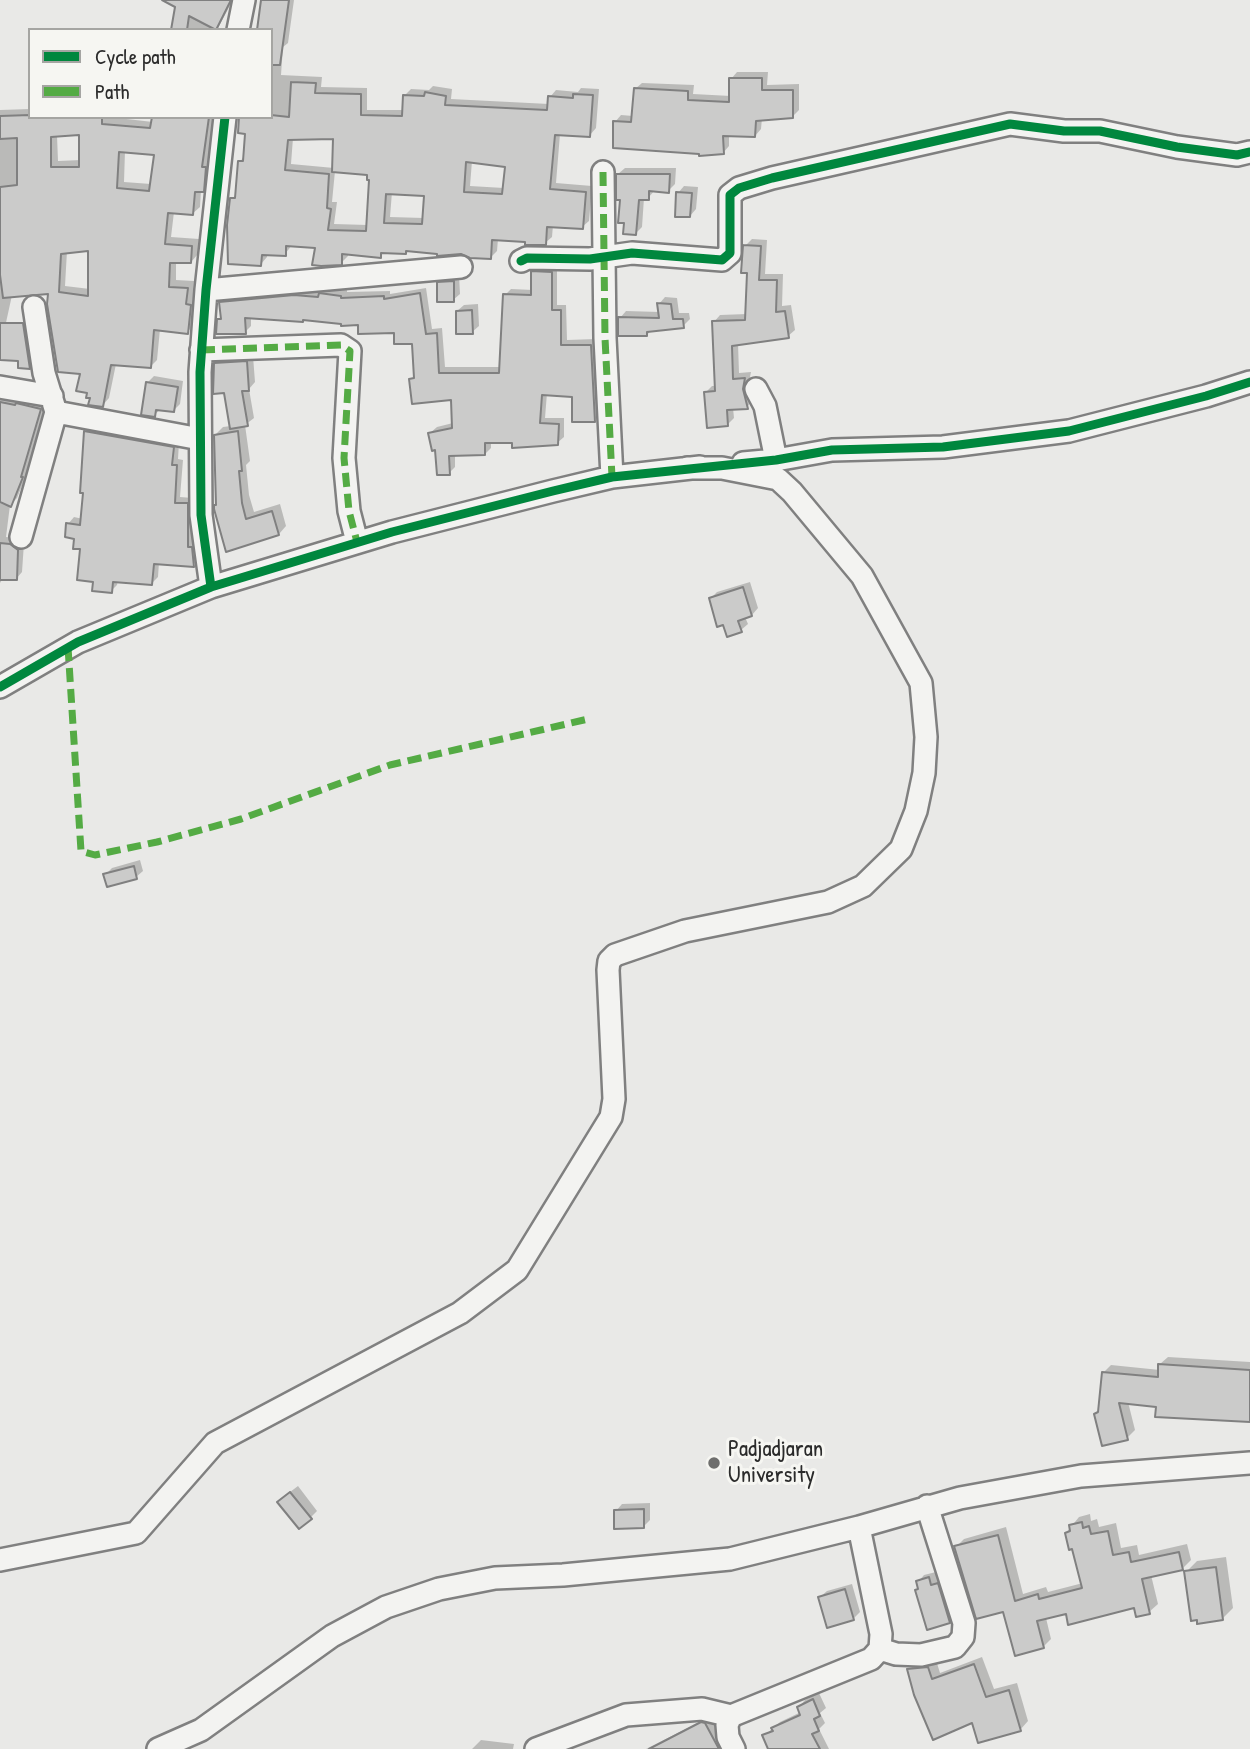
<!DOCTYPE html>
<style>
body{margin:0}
#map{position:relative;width:1250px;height:1749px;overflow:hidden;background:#e9e9e7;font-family:"Patrick Hand",sans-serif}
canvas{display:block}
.legend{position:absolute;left:28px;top:28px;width:245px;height:91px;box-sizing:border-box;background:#f6f6f2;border:2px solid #a5a5a2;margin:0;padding:9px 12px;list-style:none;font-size:21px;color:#2b2b2b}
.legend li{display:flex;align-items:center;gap:14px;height:35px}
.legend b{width:35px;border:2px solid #a5a5a2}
</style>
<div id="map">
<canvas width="1250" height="1749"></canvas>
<ul class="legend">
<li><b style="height:9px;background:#00873e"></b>Cycle path</li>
<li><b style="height:9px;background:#54ab44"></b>Path</li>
</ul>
</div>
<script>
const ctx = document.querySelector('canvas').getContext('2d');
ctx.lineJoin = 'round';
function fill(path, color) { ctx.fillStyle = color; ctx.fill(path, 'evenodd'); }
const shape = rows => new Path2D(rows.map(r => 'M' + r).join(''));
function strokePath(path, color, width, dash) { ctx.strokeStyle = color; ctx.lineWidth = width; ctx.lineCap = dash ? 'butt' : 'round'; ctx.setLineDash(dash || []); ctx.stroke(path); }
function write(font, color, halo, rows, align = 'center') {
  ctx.font = font + ' "Patrick Hand",sans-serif'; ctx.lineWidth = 6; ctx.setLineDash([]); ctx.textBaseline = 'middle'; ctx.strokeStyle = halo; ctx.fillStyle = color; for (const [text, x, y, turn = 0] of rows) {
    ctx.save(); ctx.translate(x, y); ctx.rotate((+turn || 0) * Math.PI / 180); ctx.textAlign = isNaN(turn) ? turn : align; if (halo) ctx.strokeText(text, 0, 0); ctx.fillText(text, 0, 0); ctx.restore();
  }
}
fill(shape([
 [178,0,233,0,217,30,173,30],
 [262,0,294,0,288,43,283,47,281,75,322,77,321,87,367,88,367,110,404,110,404,96,411,89,429,90,433,86,452,89,451,99,549,104,550,97,556,90,578,92,581,88,599,89,596,128,590,135,560,134,556,183,592,186,589,221,582,227,553,225,552,237,545,243,498,239,497,251,490,258,461,252,407,250,384,251,380,256,348,253,348,256,341,263,317,246,292,245,285,254,267,253,267,257,261,264,232,199,237,193,240,162,271,117,271,30],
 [293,138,335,138,334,168,291,164],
 [472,161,507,166,504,188,470,186],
 [335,171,369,174,371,178,368,225,334,224,337,202,332,202],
 [392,192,426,194,424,218,390,217],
 [737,72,768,72,767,85,799,84,799,110,792,117,762,118,761,129,755,136,729,134,729,146,723,153,615,122,621,115,633,116,635,89,642,83,694,85,693,94,731,96,731,79],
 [30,109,30,117,109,117,153,122,154,117,214,117,208,160,212,160,210,183,201,190,200,207,192,214,174,212,171,237,199,239,198,254,191,262,176,261,176,280,194,281,193,298,198,299,194,325,187,332,160,329,157,360,150,367,116,364,109,398,102,406,89,392,50,292,14,286,0,350,0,110],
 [81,133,81,160,58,161,57,135],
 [125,151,156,154,151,184,124,182],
 [90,249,90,289,65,286,67,251],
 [625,168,676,168,675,184,668,191,655,190,648,198,644,198,642,227,635,234,626,222,618,174],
 [684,186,698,187,696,209,690,216,678,193],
 [752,239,767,240,765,274,783,274,782,306,791,305,795,330,788,336,738,343,739,373,751,372,749,382,753,400,747,407,733,408,734,418,727,425,705,393,712,386,717,386,714,322,720,315,747,314,748,271,745,246],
 [539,266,557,266,557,305,566,305,567,340,596,339,601,414,594,420,573,395,547,393,545,418,564,418,564,437,557,443,491,442,491,448,485,454,455,454,455,467,449,473,430,433,437,427,453,423,453,398,411,380,415,375,413,342,395,331,360,323,251,317,251,326,245,332,219,320,222,317,221,303,227,296,301,290,324,291,327,288,347,290,347,292,390,291,390,294,426,288,432,329,442,328,445,367,501,367,505,295,511,289,533,290,533,272],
 [459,275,460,294,453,300,439,283,445,276],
 [665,297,677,298,679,313,689,313,690,319,683,326,652,329,647,335,620,318,626,311,660,312,659,304],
 [478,304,479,326,472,332,457,311,464,305],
 [26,324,32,364,29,367,20,366],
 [253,356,255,382,249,389,254,418,245,425,250,461,246,465,249,495,254,512,280,504,286,526,279,534,227,550,218,504,215,435,223,427,231,426,225,391,216,364,222,357],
 [154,376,183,381,180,404,173,411,161,409,154,415,147,383],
 [0,396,47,403,27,470,28,471,17,498,10,505,6,537,17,538,24,543,22,572,16,579,3,578,0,583],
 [92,425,179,442,178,459,183,460,180,497,193,498,194,541,198,541,199,559,193,565,159,562,158,577,152,583,118,580,117,585,111,591,95,580,82,548,68,524,74,517,83,519,86,431],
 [750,582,758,608,752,615,745,617,748,624,741,630,711,598,717,592],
 [140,860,143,871,136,877,105,875,112,868],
 [1168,1357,1250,1362,1250,1420,1128,1402,1135,1430,1127,1438,1096,1414,1100,1409,1103,1373,1111,1365,1160,1370,1160,1364],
 [298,1486,317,1511,310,1518,286,1495],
 [650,1503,650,1520,644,1526,616,1511,622,1504],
 [1090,1514,1091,1521,1097,1519,1099,1527,1116,1523,1121,1548,1137,1545,1139,1555,1187,1544,1191,1560,1182,1569,1151,1575,1158,1604,1149,1612,1135,1606,1067,1612,1046,1618,1051,1639,1043,1647,1005,1610,956,1547,964,1539,1006,1527,1023,1594,1046,1587,1048,1592,1083,1583,1073,1547,1066,1533,1079,1517],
 [1226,1557,1233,1608,1222,1619,1198,1618,1186,1572,1197,1561],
 [936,1572,938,1579,944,1577,956,1615,949,1621,919,1588,918,1582,924,1575],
 [852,1584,860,1612,853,1619,820,1597,827,1591],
 [982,1657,994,1689,1017,1683,1028,1721,1020,1730,973,1720,909,1670,917,1662,936,1660,940,1673],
 [819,1693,826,1708,820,1713,825,1723,819,1729,829,1749,770,1749,764,1736,780,1722,801,1712,799,1707,805,1700],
 [709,1717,712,1717,729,1749,646,1749],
 [481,1740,514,1744,513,1749,472,1749]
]), '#0003');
const building = shape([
 [162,0,231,0,216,30,189,16,187,30,171,30,175,7,162,0],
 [261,0,289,0,280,65,271,65,271,30,257,30,261,0],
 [729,78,762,78,762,90,793,90,793,118,756,121,755,137,723,136,724,154,699,156,699,154,613,148,613,121,631,122,634,88,688,91,688,100,729,102,729,78],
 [291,82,316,83,315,93,361,94,361,115,402,116,403,95,424,96,425,92,446,96,445,105,547,110,548,96,573,98,573,94,593,95,590,137,555,135,550,189,586,192,583,229,547,227,546,245,525,245,525,242,492,240,491,259,470,258,461,254,437,256,437,254,406,251,406,254,381,253,381,258,342,254,342,265,321,266,312,265,315,248,286,246,286,256,262,255,261,266,228,264,227,225,230,198,235,198,238,161,243,161,245,134,238,133,239,117,271,117,271,115,289,117,291,82],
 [333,139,332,172,367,175,367,180,369,180,366,231,328,230,331,209,327,208,329,174,285,170,288,140,333,139],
 [466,162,505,167,502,194,464,192,466,162],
 [386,194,424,196,422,224,384,223,386,194],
 [30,115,30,117,102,117,102,124,150,128,152,117,209,117,202,167,206,167,204,192,195,192,193,215,168,213,165,244,192,246,191,263,170,263,169,287,188,288,186,304,191,305,188,334,154,330,151,368,111,365,103,407,88,405,90,398,86,398,87,393,76,391,80,374,58,372,47,304,48,294,3,298,0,275,0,187,17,185,17,138,0,139,0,116,30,115],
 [79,135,79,167,51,167,51,137,79,135],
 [119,152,154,155,149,191,117,188,119,152],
 [88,251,88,296,59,292,61,254,88,251],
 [616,174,670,174,669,193,649,191,649,200,639,200,636,235,623,234,624,223,618,223,620,200,616,200,616,174],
 [676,192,692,193,690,217,675,217,676,192],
 [743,245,761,246,759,280,777,280,776,312,785,311,789,338,732,346,733,379,745,378,743,389,748,409,727,410,728,426,707,428,704,392,715,391,712,321,745,320,747,273,741,273,743,245],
 [531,271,552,272,552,310,561,310,561,345,591,345,595,422,572,422,572,397,542,395,540,423,559,424,558,445,512,448,512,443,485,443,485,455,449,456,450,475,437,475,435,450,432,451,428,433,452,428,451,400,412,404,409,379,414,378,412,344,394,344,394,333,358,334,358,325,341,326,341,324,303,320,303,322,245,318,246,334,216,334,217,319,221,319,219,302,294,295,318,297,319,293,341,296,341,298,384,296,384,299,420,293,426,334,437,333,439,373,499,373,503,294,531,295,531,271],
 [454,281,454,302,437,302,437,282,454,281],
 [657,303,671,304,673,319,683,319,684,328,647,332,647,336,618,336,618,317,659,318,657,303],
 [472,310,473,334,456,334,456,311,472,310],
 [0,323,23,323,30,369,18,368,18,361,0,360,0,323],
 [247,361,249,391,242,391,248,426,230,429,224,393,213,394,214,363,247,361],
 [146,382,178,387,174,412,156,410,155,417,141,415,146,382],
 [0,402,15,405,16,403,41,409,21,477,23,477,11,507,0,502,0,402],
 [84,431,174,447,172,465,177,465,175,503,188,503,188,547,192,547,194,567,154,564,152,585,113,582,112,593,92,591,93,582,77,580,80,549,73,549,74,539,65,537,66,523,80,525,83,493,80,493,84,431],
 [238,431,242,471,239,471,242,503,246,519,272,511,279,535,226,552,214,509,214,505,216,505,214,435,238,431],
 [0,543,10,544,18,550,17,580,0,580,0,543],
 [743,587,752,616,738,621,742,632,727,637,723,625,717,627,709,598,743,587],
 [134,866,137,879,107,887,103,874,134,866],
 [1158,1364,1250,1370,1250,1422,1155,1417,1156,1407,1119,1403,1128,1440,1102,1446,1094,1414,1098,1412,1102,1372,1158,1377,1158,1364],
 [290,1492,312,1519,299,1529,277,1502,290,1492],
 [644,1509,644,1528,614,1529,614,1510,644,1509],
 [1082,1522,1083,1528,1089,1526,1091,1534,1108,1531,1113,1555,1129,1552,1131,1562,1179,1552,1183,1570,1142,1579,1150,1614,1136,1617,1134,1608,1068,1625,1066,1614,1037,1621,1044,1648,1015,1656,1003,1612,976,1619,954,1546,998,1535,1015,1601,1038,1594,1039,1599,1082,1588,1072,1549,1069,1550,1065,1533,1070,1531,1069,1525,1082,1522],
 [1216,1567,1223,1620,1197,1624,1197,1620,1191,1621,1184,1571,1216,1567],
 [929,1577,931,1585,938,1583,950,1623,927,1630,915,1590,918,1589,916,1581,929,1577],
 [845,1589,854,1620,827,1628,818,1597,845,1589],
 [974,1664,986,1697,1009,1690,1021,1731,978,1743,972,1723,933,1740,914,1695,907,1669,928,1667,932,1679,974,1664],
 [813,1699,820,1716,814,1719,819,1731,812,1734,820,1749,768,1749,762,1735,773,1731,771,1728,800,1715,797,1707,813,1699],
 [701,1722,705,1723,719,1749,649,1749,701,1722]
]);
fill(building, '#cbcbca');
strokePath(building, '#808080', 2);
const minor = shape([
 [238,30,244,0],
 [603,172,605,338,612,477],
 [521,261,527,258,590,259,632,253,722,260,730,253,730,195,739,188,772,178,1010,124,1064,131,1100,131,1177,147,1237,155,1250,152],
 [206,290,461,267],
 [201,350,341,345,350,351,344,458,349,511,357,542],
 [0,387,52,396],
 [756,389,765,406,776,460],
 [56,412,200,439],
 [743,463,776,460,832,450,943,447,1069,431,1206,396,1250,382],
 [21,537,56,412,44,373,34,307],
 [211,587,201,515,200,372,206,290,225,117],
 [0,687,78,642,211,587,392,532,553,491,612,477,700,467],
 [0,1560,136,1533,215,1443,460,1313,517,1270,611,1117,614,1099,608,970,609,961,615,955,685,931,828,902,863,886,901,849,916,811,924,773,926,737,921,683,862,576,792,492,778,479,722,468,687,468],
 [880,1649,896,1654,921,1655,955,1647,963,1637,964,1623,927,1506],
 [731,1716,727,1725,728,1737,734,1749],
 [158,1749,201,1730,332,1636,386,1607,439,1589,495,1578,563,1575,730,1559,859,1527,960,1498,1081,1476,1250,1463],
 [536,1749,626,1715,702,1709,731,1716,871,1659,880,1649,881,1634,859,1527]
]);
strokePath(minor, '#808080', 26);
strokePath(minor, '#f3f3f1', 21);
strokePath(shape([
 [603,172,605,338,612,477],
 [201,350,341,345,350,351,344,458,349,511,357,542],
 [68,647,81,851,95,855,157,842,241,819,390,765,588,719]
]), '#54ab44', 7, [14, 7]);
strokePath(shape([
 [521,261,527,258,590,259,632,253,722,260,730,253,730,195,739,188,772,178,1010,124,1064,131,1100,131,1177,147,1237,155,1250,152],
 [211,587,201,515,200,372,206,290,225,117],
 [0,687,78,642,211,587,392,532,553,491,612,477,776,460,832,450,943,447,1069,431,1206,396,1250,382]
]), '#00873e', 9);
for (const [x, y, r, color] of [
 [714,1463,7,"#6e6e6d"]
]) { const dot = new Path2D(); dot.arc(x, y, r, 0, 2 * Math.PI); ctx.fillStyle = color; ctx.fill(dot); strokePath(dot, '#f6f6f2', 2.5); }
write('23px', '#2b2b2b', '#f6f6f2', [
 ["Padjadjaran",728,1450],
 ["University",728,1476]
], 'left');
</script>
